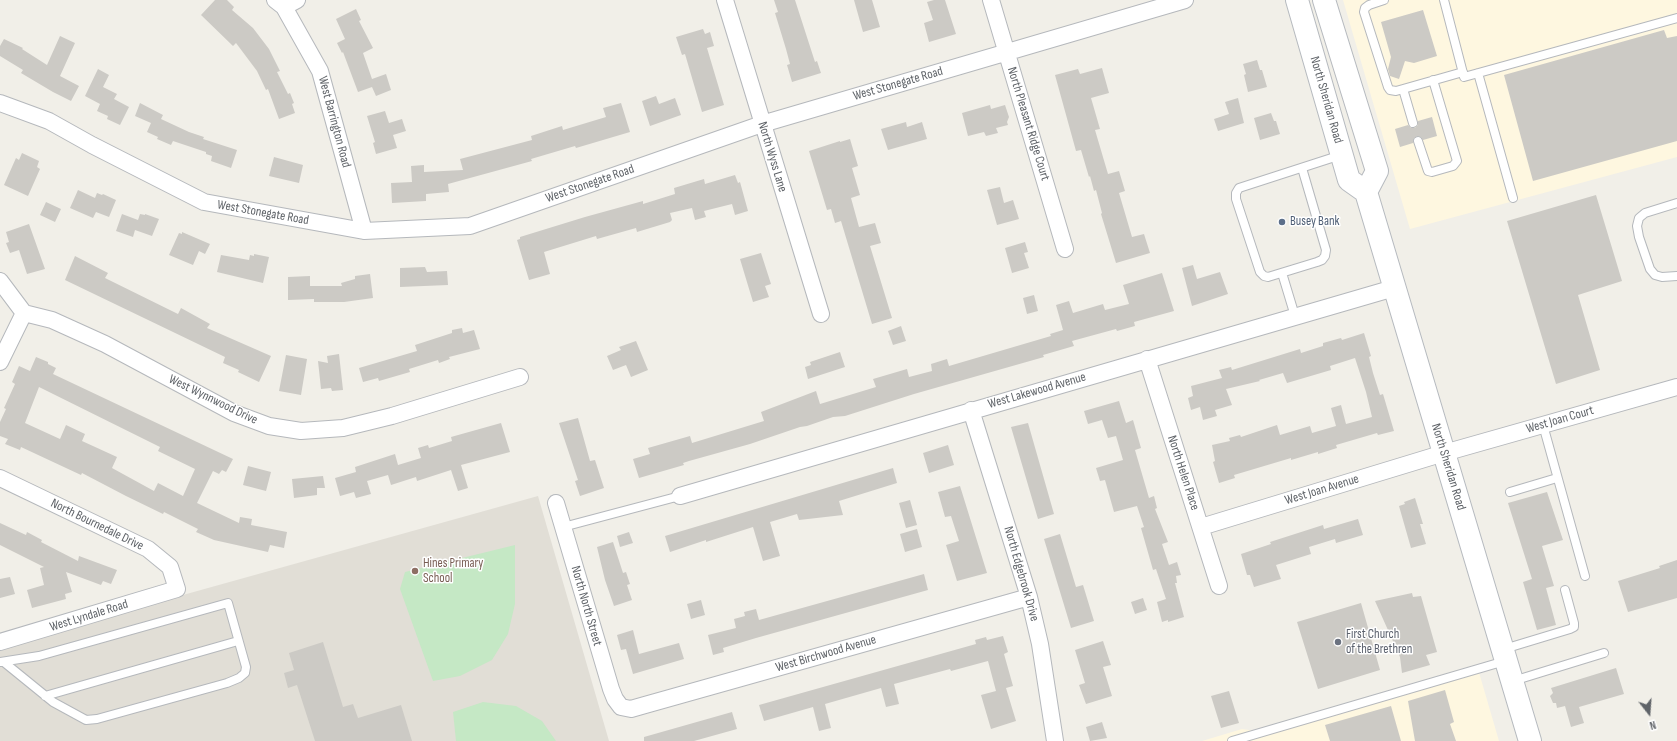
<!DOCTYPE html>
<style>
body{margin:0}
#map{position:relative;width:1677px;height:741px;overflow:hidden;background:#f1efe8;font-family:"Sofia Sans Condensed",sans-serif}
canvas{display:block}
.north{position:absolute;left:1629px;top:693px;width:40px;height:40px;-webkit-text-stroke:3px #fff;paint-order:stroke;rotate:163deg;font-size:11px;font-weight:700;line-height:16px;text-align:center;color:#5f6368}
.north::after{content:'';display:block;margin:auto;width:14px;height:18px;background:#5f6368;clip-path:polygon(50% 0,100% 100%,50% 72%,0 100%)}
</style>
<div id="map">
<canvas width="1677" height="741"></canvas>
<div class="north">N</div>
</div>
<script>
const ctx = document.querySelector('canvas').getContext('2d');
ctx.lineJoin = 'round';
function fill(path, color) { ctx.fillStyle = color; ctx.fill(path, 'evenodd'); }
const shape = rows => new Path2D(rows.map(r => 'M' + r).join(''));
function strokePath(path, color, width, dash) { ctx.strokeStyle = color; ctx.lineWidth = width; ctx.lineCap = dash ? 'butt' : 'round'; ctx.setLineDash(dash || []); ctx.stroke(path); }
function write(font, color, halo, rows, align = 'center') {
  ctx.font = font + ' "Sofia Sans Condensed",sans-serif'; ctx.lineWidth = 3; ctx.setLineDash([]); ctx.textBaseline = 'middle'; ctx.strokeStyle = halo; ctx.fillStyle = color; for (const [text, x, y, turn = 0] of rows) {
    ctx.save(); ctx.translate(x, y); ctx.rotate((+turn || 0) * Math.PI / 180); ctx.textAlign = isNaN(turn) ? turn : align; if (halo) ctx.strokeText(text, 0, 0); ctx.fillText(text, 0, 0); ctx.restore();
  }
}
fill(shape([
 [1343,0,1677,0,1677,157,1410,229],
 [1478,669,1499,741,1202,741,1242,729,1264,732]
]), '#fef7e0');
fill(shape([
 [538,496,609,741,0,741,0,646]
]), '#e1ded6');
fill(shape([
 [515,545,515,604,508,634,492,660,460,676,433,681,400,589,405,572],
 [483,702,516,706,542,721,556,741,456,741,453,712]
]), '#c5e8c5');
fill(shape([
 [215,0,227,0,234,7,232,10,253,28,269,49,280,71,277,72,288,94,290,93,294,103,292,104,295,113,279,119,268,89,266,90,257,71,236,43,233,46,201,15],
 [774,0,795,0,815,62,817,61,821,73,792,82,787,65,790,64,786,49,775,13,778,12],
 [854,0,872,0,880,27,863,32],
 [934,0,945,0,956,34,929,42,924,23,933,20,927,2],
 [356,9,361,20,359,21,373,48,363,53,372,79,386,74,391,90,376,96,372,87,358,92,343,52,342,53,337,43,345,39,336,19],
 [1423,10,1437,56,1414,63,1405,61,1399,79,1390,76,1388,69,1391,57,1381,22],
 [703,29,705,34,710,32,714,46,707,48,724,105,702,112,685,54,682,55,676,37],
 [1664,30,1667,38,1677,36,1677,141,1533,181,1504,75],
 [60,36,75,43,60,76,79,86,71,101,53,92,21,73,23,70,0,56,0,46,4,39,23,48,22,49,47,65],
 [1257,60,1260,70,1262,70,1267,87,1248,92,1244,75,1246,74,1243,64],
 [1102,68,1109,93,1091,98,1100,129,1095,130,1108,174,1119,171,1125,191,1119,193,1132,237,1144,234,1150,253,1116,263,1101,214,1102,213,1096,190,1094,191,1090,176,1089,177,1081,150,1076,151,1055,75,1078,69,1080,74],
 [98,69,109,75,103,87,117,94,114,99,129,107,120,125,107,119,108,116,97,111,100,104,85,96],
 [656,96,659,104,675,98,681,115,650,126,642,101],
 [1238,98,1244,123,1218,131,1214,119,1229,114,1225,102],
 [140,103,163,115,161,119,189,132,204,137,203,139,237,150,231,168,211,161,212,156,206,154,206,152,173,141,171,145,157,139,158,137,147,132,151,123,135,116],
 [621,103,630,132,576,148,575,146,531,159,532,161,448,184,449,192,426,194,426,201,392,203,391,183,412,182,411,166,424,165,424,172,463,170,460,159,532,140,531,136,562,126,563,130,606,117,603,108],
 [990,105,991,109,1005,105,1009,117,1007,122,1008,125,996,128,998,133,986,136,984,132,968,136,962,113],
 [385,111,389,123,402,119,406,131,393,135,397,148,376,154,373,143,375,142,367,116],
 [1271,113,1274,121,1276,121,1280,134,1260,140,1254,118],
 [1432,117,1437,136,1423,140,1421,137,1417,136,1414,138,1413,143,1400,147,1395,129,1408,125,1411,128,1415,128,1418,125,1418,121],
 [906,122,907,127,922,122,927,139,888,150,881,129],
 [850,139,858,166,852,168,860,195,851,198,859,227,875,223,881,243,870,246,892,318,872,324,841,221,835,223,831,209,827,210,809,151,840,141,840,142],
 [22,153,39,161,37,167,40,169,28,196,4,185,16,158,19,160],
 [274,157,303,165,299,183,269,176],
 [735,175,738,183,740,182,748,211,735,215,732,204,704,211,706,217,695,220,692,208,670,213,672,220,670,222,637,232,636,228,597,239,596,236,544,252,550,274,529,280,517,240,520,239,520,237,585,217,643,201,643,204,675,194,674,188,704,179,705,184],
 [1000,187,1004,203,1013,200,1019,219,997,225,987,190],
 [78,190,95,198,97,193,102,195,103,194,116,200,109,217,96,212,93,218,70,208],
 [1596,195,1622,281,1578,295,1600,370,1556,384,1507,221],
 [46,202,61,209,55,222,40,215],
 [122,214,138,220,140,214,145,215,145,214,159,219,152,236,135,230,133,237,116,231],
 [29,224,45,269,27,274,19,250,10,253,6,243,9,242,6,232],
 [182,232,210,244,205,254,199,251,193,265,169,255,179,233,182,234],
 [1025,242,1028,252,1024,253,1029,268,1012,273,1005,248],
 [761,253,771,284,765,286,769,297,753,302,740,259],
 [254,254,269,257,263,283,217,272,221,255,249,260,250,255,254,256],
 [75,256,108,273,105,278,178,314,181,308,210,324,207,328,271,356,259,382,238,372,239,370,223,363,225,357,65,280],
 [1193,265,1197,279,1220,272,1228,294,1192,306,1182,268],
 [425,267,427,272,447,271,448,285,400,287,400,268],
 [1162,273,1174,311,1134,322,1135,326,1117,331,1116,329,1072,341,1074,346,1043,355,1044,357,914,394,845,416,833,417,807,426,800,427,750,444,689,461,683,463,684,465,639,478,633,459,650,454,648,448,690,436,692,443,764,421,761,412,816,391,820,404,876,387,873,379,907,369,909,377,932,371,931,364,947,359,949,366,1051,336,1050,334,1063,330,1056,305,1069,301,1073,313,1103,304,1105,310,1129,304,1123,285],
 [370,274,373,298,344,302,314,302,314,299,288,300,288,277,310,276,310,286,342,286,341,283,355,279,355,276],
 [1034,295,1038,311,1027,314,1023,298],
 [901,326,906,341,893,345,888,331],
 [462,328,463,333,474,330,480,349,449,357,450,359,439,363,438,360,409,369,410,372,379,381,378,378,363,382,359,368,417,351,415,345,452,333,452,330],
 [1364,333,1371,356,1369,357,1373,373,1380,395,1383,394,1394,431,1378,435,1377,433,1336,445,1337,448,1318,454,1318,452,1291,460,1291,458,1234,475,1235,478,1219,483,1213,462,1215,461,1212,445,1230,441,1229,438,1240,435,1241,437,1277,425,1280,435,1310,426,1312,433,1336,426,1331,408,1341,405,1346,424,1372,417,1366,392,1355,358,1330,366,1331,370,1287,383,1283,373,1259,380,1260,381,1226,389,1232,405,1215,410,1217,416,1203,420,1200,407,1191,410,1188,398,1193,396,1191,386,1222,378,1219,370,1231,367,1232,370,1300,349,1301,353,1323,346,1323,343,1341,338,1342,340],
 [636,341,648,370,631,377,626,365,613,370,607,356,621,350,619,347],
 [840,352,845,367,808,379,805,367,811,365,810,362],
 [339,354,343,390,332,391,331,388,321,389,318,361,328,363,327,356],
 [286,355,307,359,301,395,279,391],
 [36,357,48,362,48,364,56,368,53,374,233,459,226,472,222,470,219,474,213,471,197,503,239,523,240,517,252,519,251,525,287,532,284,548,270,545,268,552,214,540,196,532,198,529,164,512,163,514,126,496,82,473,81,475,21,447,20,450,5,444,8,439,0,436,0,422,6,409,4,408,15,384,12,382,19,366,30,371],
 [39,387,160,447,158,451,195,469,183,496,158,483,154,491,112,468,117,457,82,441,85,434,66,425,60,439,25,423],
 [1119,401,1126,423,1133,420,1141,448,1135,450,1149,498,1154,496,1157,508,1155,509,1168,542,1162,544,1169,565,1177,562,1181,575,1176,576,1177,583,1175,583,1184,617,1168,622,1168,620,1162,622,1157,602,1166,599,1156,569,1153,570,1141,528,1144,527,1137,506,1114,512,1105,480,1100,481,1096,468,1123,460,1116,436,1108,438,1102,420,1088,424,1084,411],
 [578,418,590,461,595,460,604,488,580,496,575,481,578,480,559,423],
 [501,423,510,452,461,465,468,488,458,491,451,470,417,481,416,477,391,485,388,475,367,481,371,494,356,498,354,492,340,496,335,478,356,472,355,467,395,454,398,465,421,458,418,448,428,445,429,448,452,441,451,437],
 [1028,423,1054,514,1038,519,1011,427],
 [948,445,954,465,929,473,923,453],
 [248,466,271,472,266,491,243,485],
 [893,468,897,483,839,501,843,515,799,520,797,514,770,522,780,556,763,561,753,527,706,542,706,540,670,552,665,536],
 [323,476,325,488,317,488,317,495,294,498,292,479],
 [960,486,987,573,957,581,946,545,959,541,951,516,945,517,938,492],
 [1547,492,1563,540,1542,546,1554,586,1546,588,1556,625,1537,630,1523,582,1532,579,1508,503],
 [1415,498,1423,524,1420,524,1426,544,1411,548,1399,506,1405,504,1404,502],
 [910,500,917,525,906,528,899,503],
 [1358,519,1363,535,1336,543,1335,539,1309,547,1311,554,1276,565,1281,579,1254,587,1250,575,1247,575,1241,554,1271,544,1270,542,1323,525,1324,529],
 [0,523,26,535,27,532,42,540,41,542,78,561,79,556,117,570,111,584,103,581,101,585,66,572,72,592,65,594,66,599,32,608,27,590,44,585,40,568,44,567,0,545],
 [917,529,922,547,905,552,900,534],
 [629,532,633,543,620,547,617,536],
 [1060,534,1076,587,1083,585,1094,621,1071,628,1044,539],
 [613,542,623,573,626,572,630,584,627,585,632,600,614,606,605,580,597,547],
 [1677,560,1677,598,1628,612,1618,581,1660,568,1659,566],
 [924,574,928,590,756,638,723,648,724,652,713,655,708,635,736,628,734,619,745,616,744,612,756,609,759,620],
 [10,577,15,594,0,598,0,579],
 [1412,593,1413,597,1421,596,1437,652,1426,655,1430,665,1402,673,1400,657,1375,601],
 [1143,598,1147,610,1135,614,1131,602],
 [701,600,705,615,691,619,687,604],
 [1361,603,1380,670,1318,689,1297,622],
 [633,630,639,654,679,643,684,659,633,674,626,649,621,650,617,635],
 [1003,636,1008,652,1004,654,1013,686,1006,688,1016,721,991,729,981,695,996,691,988,661,951,671,950,669,894,684,899,704,886,707,881,688,825,704,831,728,819,731,813,707,764,721,759,705,976,644,975,640,986,637,987,640],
 [1103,641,1111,665,1103,667,1112,696,1086,704,1079,685,1085,683,1075,650],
 [323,642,343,707,353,704,358,718,401,705,412,741,315,741,297,685,288,688,284,673,294,670,289,653],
 [1616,668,1624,694,1579,707,1584,723,1571,727,1565,706,1557,708,1556,703,1553,703,1550,696,1553,693,1551,688],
 [1445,690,1454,722,1450,724,1456,741,1415,741,1408,701],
 [1229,691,1239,723,1221,728,1211,696],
 [1391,706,1401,741,1330,741,1325,725],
 [732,712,737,729,694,741,644,741,644,737],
 [1102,722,1107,738,1090,741,1086,727]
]), '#cccac5');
const service = shape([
 [1384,0,1369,5,1365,8,1364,12,1388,87,1390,90,1396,91,1463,72],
 [1444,0,1464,77,1677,18],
 [1478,73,1513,198],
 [1403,89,1413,123],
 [1418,141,1428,171,1432,172,1453,166,1457,161,1433,80],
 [1302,168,1326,250,1325,256,1322,260,1317,262,1268,277,1264,276,1260,272,1236,199,1236,193,1239,188,1341,155],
 [1677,203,1645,213,1639,218,1637,226,1639,237,1650,269,1655,275,1662,277,1677,276],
 [1282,273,1295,316],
 [1543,425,1585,576],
 [1510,492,1557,478],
 [563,527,680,496],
 [1504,649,1570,629,1574,627,1574,623,1565,590],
 [0,662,39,656,228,603,246,667,245,673,239,678,227,683,97,719,86,720,53,702,5,663],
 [1513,681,1604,653],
 [45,696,238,641],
 [1232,741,1505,661]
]);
const minor = shape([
 [275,0,284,7,320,71,364,231],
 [725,0,821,314],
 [991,0,1065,249],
 [284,7,297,0],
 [0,103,49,121,92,145,204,202,364,231,470,226,762,124,1185,0],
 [0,281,24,313,52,320,105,344,234,413,269,426,301,431,343,428,392,416,520,377],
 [1147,359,1219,586],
 [0,362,24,313],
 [971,410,1029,597,1040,644,1055,741],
 [0,478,148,549,170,567,177,589,0,642],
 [680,496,1394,288],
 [556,503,611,689,615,699,621,707,631,709,645,705,1029,597],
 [1201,527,1444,453,1677,387]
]);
const secondary = shape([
 [1297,0,1349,180,1366,192,1530,741],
 [1324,0,1377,171,1366,192]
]);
strokePath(service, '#b5b8bc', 10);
strokePath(minor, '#b5b8bc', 18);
strokePath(secondary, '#b6babf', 24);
strokePath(service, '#fff', 8);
strokePath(minor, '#fff', 16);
strokePath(secondary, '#fff', 22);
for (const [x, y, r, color] of [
 [1282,222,4,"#5c6f8a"],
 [415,571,4,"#8d6e63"],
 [1338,642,4,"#6b7280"]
]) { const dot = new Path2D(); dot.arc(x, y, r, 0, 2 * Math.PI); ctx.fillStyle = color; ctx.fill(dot); strokePath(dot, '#fff', 1.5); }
write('13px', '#5f6368', '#fff', [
 ["West Stonegate Road",898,84,-16],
 ["North Sheridan Road",1326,100,74],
 ["West Barrington Road",334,122,75],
 ["North Pleasant Ridge Court",1028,124,73],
 ["North Wyss Lane",772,157,73],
 ["West Stonegate Road",590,184,-19],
 ["West Stonegate Road",263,213,10],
 ["West Lakewood Avenue",1037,391,-16],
 ["West Wynnwood Drive",213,400,26],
 ["West Joan Court",1560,420,-16],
 ["North Sheridan Road",1448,467,73],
 ["North Helen Place",1183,473,72],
 ["West Joan Avenue",1322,490,-17],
 ["North Bournedale Drive",97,525,26],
 ["North Edgebrook Drive",1021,574,74],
 ["North North Street",586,606,74],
 ["West Lyndale Road",89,616,-17],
 ["West Birchwood Avenue",826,654,-16]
]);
write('13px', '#4e5e75', '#fff', [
 ["Busey Bank",1290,222]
], 'left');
write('13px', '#785e54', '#fff', [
 ["Hines Primary",423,564],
 ["School",423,579]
], 'left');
write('13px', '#5b616d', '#fff', [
 ["First Church",1346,635],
 ["of the Brethren",1346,650]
], 'left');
</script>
